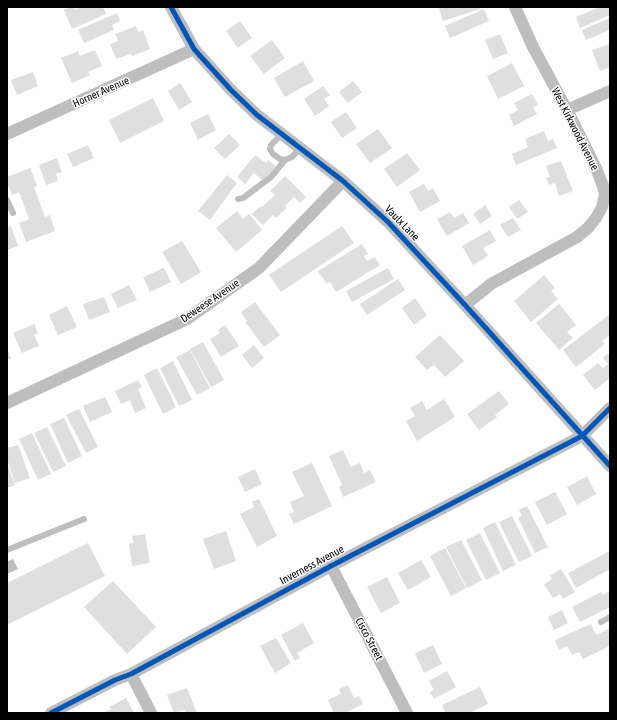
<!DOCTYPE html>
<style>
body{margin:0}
#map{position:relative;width:617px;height:720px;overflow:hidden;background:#fff;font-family:"Asap Condensed",sans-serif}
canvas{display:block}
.frame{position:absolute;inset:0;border:8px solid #000;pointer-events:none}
</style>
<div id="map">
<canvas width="617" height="720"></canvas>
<div class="frame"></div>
</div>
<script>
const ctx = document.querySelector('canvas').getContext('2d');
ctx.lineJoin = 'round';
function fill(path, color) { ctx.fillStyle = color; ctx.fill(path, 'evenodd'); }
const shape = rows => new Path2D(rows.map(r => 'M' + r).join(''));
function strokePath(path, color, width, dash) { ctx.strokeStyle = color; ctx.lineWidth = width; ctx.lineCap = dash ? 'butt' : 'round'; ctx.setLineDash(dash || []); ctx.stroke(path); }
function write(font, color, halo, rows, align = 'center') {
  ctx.font = font + ' "Asap Condensed",sans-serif'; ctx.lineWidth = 3; ctx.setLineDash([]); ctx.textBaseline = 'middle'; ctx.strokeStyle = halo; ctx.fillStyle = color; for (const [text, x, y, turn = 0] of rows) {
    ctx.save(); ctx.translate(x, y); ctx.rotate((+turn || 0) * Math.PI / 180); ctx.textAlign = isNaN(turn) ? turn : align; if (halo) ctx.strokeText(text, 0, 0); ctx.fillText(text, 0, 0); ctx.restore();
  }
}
fill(shape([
 [13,559,18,569,7,574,7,562]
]), '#bebebe');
fill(shape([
 [70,7,74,7,75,9,80,7,103,7,106,14,72,29,64,10],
 [443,7,480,7,480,9,443,21,439,8],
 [600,7,610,7,610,15,580,28,576,17],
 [484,9,489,21,450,38,445,26],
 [117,13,120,21,112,25,114,30,84,43,78,30],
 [610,18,610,30,586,40,582,30],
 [240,21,252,38,238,48,226,31],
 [136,26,138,32,143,30,150,49,132,56,131,54,116,59,110,44,118,41,115,34],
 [500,34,508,53,493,59,485,40],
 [272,40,285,58,264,74,250,56],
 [610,44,610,67,600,71,592,50],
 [95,50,102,66,88,72,90,75,72,83,61,58,78,51,80,56],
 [303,61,314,81,285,97,274,78],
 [512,63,524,86,498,99,487,76],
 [33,72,38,86,17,95,11,80],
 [353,81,362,92,348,103,339,92],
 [180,83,192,102,179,110,168,91],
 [323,86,330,95,324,99,329,106,315,116,304,99],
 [532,94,538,105,533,107,537,114,514,126,509,115,518,110,514,103],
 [153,98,164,121,120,143,109,120],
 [346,112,357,128,342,138,331,122],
 [208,114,216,130,198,140,190,123],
 [378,129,392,148,370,163,356,144],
 [544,131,548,141,553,139,557,148,516,165,512,154,528,147,525,139],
 [229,134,240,145,225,159,214,148],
 [88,145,94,158,73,167,67,154],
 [407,153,420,170,397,187,384,169],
 [255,155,266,163,268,160,276,166,263,181,254,173,245,184,237,177],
 [57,158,62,172,56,174,58,181,46,185,39,165],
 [561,161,573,191,559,196,555,183,549,185,546,178,550,177,546,166],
 [30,168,37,186,34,187,45,217,50,215,55,231,26,242,19,223,29,219,19,192,12,195,7,182,7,177],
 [227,175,237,183,210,220,198,211],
 [285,176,306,197,300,203,294,197,285,206,287,208,276,218,273,215,263,225,252,214,261,206,262,207,275,195,270,191],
 [424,184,428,191,433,188,440,201,420,212,409,192],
 [519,200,528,212,517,219,509,207],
 [485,205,492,216,480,224,473,214],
 [237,211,243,219,249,214,262,230,236,252,216,228],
 [450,212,454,218,463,213,469,223,447,236,437,219],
 [513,218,521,230,508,237,500,225],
 [11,226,18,246,7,250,7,227],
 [342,226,354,243,281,292,269,275],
 [490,230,496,241,483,248,488,256,473,265,462,246],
 [182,241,201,272,181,284,162,252],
 [362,244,368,254,364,256,367,261,375,257,380,265,336,292,330,282,326,283,318,271],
 [164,268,171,282,150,292,143,277],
 [388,268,394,279,352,302,346,291],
 [544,275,555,288,551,291,558,299,531,322,514,301],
 [398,279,405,290,367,315,360,304],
 [129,285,137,300,118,308,111,294],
 [104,297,110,312,89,320,83,304],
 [415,298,427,315,414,325,402,308],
 [255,302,280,335,264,347,245,322,247,321,241,312],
 [559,304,576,325,567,332,573,338,559,350,536,323],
 [67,306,77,327,58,335,49,315],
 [610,314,610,335,602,341,605,344,576,367,563,350],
 [34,324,38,333,34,335,39,346,22,353,13,333],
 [225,325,239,346,221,357,210,339,220,333,218,330],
 [440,335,464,361,445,377,434,365,427,370,415,357],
 [203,342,224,380,211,387,190,349],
 [254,345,264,358,252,368,242,355],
 [7,349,11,359,7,360],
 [190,350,210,388,197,395,176,357],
 [610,352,610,378,595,390,583,375,598,363,603,368,608,364,603,358],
 [173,361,192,400,179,406,160,368],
 [157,368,176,407,163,414,144,375],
 [138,380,142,387,138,389,146,408,135,413,130,400,121,404,115,391],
 [499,391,509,404,495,415,497,417,479,430,467,414],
 [105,397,112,412,90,422,83,406],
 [444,399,455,417,417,441,406,421,415,416,410,408,422,401,427,410],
 [79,409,98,447,86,453,66,415],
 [64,418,82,456,68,463,50,424],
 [47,427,66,466,53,472,34,433],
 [32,433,51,474,38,480,19,439],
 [18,445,30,478,15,483,7,459,7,448],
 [343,450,351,467,360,463,364,473,370,470,376,482,343,497,339,487,342,485,329,456],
 [7,463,15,485,7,488],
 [312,463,332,506,294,524,289,514,294,512,290,502,304,496,292,472],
 [255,469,262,484,245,492,238,477],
 [587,476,596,494,577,505,567,487],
 [555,492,567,514,547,525,535,502],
 [259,499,277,536,257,547,240,514,254,507,252,502],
 [527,506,548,547,535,553,518,518,522,516,519,510],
 [512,516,532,556,519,562,499,522],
 [495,522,516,565,503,571,483,528],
 [226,531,236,561,214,569,203,539],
 [480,533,500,573,486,580,466,540],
 [145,534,150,563,132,566,129,544,133,543,132,536],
 [461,540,482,580,467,588,446,547],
 [88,543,105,576,7,625,7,583],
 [445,548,466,588,451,596,430,556],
 [610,551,610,569,576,588,568,573],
 [421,560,431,577,408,590,398,573],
 [561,569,575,592,563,599,560,594,553,598,544,584,552,579,550,576],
 [387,577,400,603,381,613,367,587],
 [113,581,156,627,127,654,84,607],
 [610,591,610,607,580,622,572,607,601,592,603,595],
 [562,610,568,623,554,630,548,617],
 [303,623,314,643,297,653,300,658,295,661,281,635],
 [591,624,596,635,610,628,610,646,583,659,579,652,572,655,567,646,559,650,555,640],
 [276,638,291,663,275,673,260,646],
 [433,645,442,664,424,673,415,653],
 [447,671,456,687,434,699,430,692,434,690,429,681],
 [348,685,354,698,359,696,363,704,345,713,334,713,328,700,341,694,339,689],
 [480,687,488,704,469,713,446,713,442,705],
 [187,688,197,713,186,713,184,710,174,713,167,695],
 [126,698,134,713,103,713,111,709,109,707]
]), '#dfdfdf');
strokePath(shape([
 [282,134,271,145,270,149,273,154,280,159,285,160,292,157,300,148],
 [238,199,243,198,271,177,285,160],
 [7,200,13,213],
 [7,550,84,519],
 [601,622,610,617]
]), '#bebebe', 6);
strokePath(shape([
 [171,7,194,49,231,90,257,115,343,181,388,222,465,305,610,466],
 [567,110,610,91],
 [7,134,194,49],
 [465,305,491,284,577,237,588,228,596,218,602,207,605,194,603,186,596,168,567,110,533,47,515,7],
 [7,403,187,319,259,268,343,181],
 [331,566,407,713],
 [131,674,151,713],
 [51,713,115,680,131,674,331,566,582,436,610,408]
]), '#bebebe', 12);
strokePath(shape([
 [171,7,194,49,231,90,257,115,343,181,388,222,465,305,610,466],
 [51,713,115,680,131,674,331,566,582,436,610,408]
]), '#0057b8', 5);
write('11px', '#000', '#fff', [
 ["Horner Avenue",101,92,-24],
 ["West Kirkwood Avenue",575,129,63],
 ["Vaulx Lane",402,223,46],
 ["Deweese Avenue",210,301,-34],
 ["Inverness Avenue",312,565,-28],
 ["Cisco Street",369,639,62]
]);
</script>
